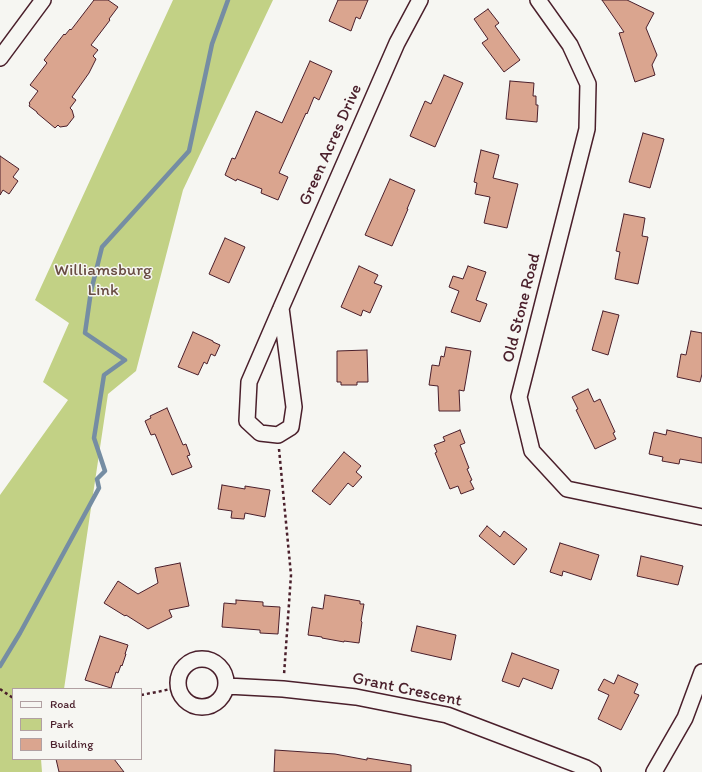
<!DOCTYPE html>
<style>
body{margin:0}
#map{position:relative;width:702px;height:772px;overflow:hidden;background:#f6f6f2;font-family:Itim,sans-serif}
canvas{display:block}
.legend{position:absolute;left:12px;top:688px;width:130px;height:72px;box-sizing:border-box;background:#f6f6f2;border:1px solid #b1a0a2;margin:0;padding:5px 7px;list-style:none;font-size:12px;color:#4a1f2b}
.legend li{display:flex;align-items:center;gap:8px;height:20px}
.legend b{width:20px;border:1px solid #b1a0a2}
</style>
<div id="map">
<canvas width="702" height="772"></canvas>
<ul class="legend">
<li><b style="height:5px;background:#f6f6f2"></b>Road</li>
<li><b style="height:11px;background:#c2d185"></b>Park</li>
<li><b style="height:11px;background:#daa58f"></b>Building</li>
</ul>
</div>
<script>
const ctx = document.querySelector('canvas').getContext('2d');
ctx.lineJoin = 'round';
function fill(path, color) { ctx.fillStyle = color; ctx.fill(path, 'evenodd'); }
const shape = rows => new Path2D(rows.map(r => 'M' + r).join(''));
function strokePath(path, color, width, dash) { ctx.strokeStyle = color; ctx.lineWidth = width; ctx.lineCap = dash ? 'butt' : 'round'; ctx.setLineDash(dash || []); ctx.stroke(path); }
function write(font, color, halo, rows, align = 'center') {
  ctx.font = font + ' Itim,sans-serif'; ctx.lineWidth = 3; ctx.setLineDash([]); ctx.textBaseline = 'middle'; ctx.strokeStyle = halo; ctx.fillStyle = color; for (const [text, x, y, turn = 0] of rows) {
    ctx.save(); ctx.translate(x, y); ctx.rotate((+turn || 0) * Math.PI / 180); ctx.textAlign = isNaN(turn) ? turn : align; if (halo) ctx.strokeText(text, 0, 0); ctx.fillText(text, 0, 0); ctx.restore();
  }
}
fill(shape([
 [173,0,273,0,183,190,136,371,108,394,64,689,13,689,13,759,41,759,42,772,0,772,0,495,68,400,43,382,69,323,35,300]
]), '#c2d185');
strokePath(shape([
 [0,666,20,633,99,488,97,479,105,471,94,438,104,375,125,360,85,333,91,291,102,247,189,151,212,44,228,0]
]), '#758da3', 4.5);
const building = shape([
 [94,0,108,0,118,7,109,19,110,20,91,45,98,50,93,56,96,59,89,73,72,97,76,100,70,108,72,110,74,117,67,126,60,127,58,125,55,128,37,113,37,112,29,106,30,104,29,103,38,91,30,85,47,63,44,60,64,34,65,35,70,29,71,30,94,0],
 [338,0,368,0,360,19,356,17,351,31,329,21,338,0],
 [602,0,627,0,654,13,646,28,657,55,652,65,655,75,635,82,619,33,624,32,602,0],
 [488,9,499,23,495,26,520,60,504,72,482,43,488,39,474,19,488,9],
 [310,61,332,71,319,100,314,97,307,114,306,113,279,173,288,177,278,200,261,193,262,189,237,179,236,181,225,175,232,158,235,159,256,111,282,123,310,61],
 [444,75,463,83,435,147,410,136,425,101,431,104,444,75],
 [510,81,534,83,533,96,536,96,536,105,538,105,537,122,506,119,510,81],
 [643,133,664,139,650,188,629,182,643,133],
 [481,150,499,155,493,178,518,184,507,228,484,223,490,197,475,194,477,183,474,182,481,150],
 [0,156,19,169,13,177,18,181,9,194,3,190,0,195,0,156],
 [390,179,415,190,407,209,408,209,392,246,365,235,390,179],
 [624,214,645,218,642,236,648,237,638,284,615,279,620,252,616,251,624,214],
 [225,238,245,247,229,283,209,274,225,238],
 [359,266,378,275,374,283,382,286,370,313,363,310,361,316,341,307,359,266],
 [468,266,486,272,476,300,487,304,480,322,451,312,459,291,449,287,453,276,463,279,468,266],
 [603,311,619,315,608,355,592,350,603,311],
 [691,331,702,333,702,374,700,382,677,377,681,354,686,355,691,331],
 [193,332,213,341,213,342,220,345,215,356,211,354,207,364,204,362,198,375,178,367,193,332],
 [446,347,471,351,464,391,459,390,460,411,439,411,438,386,429,385,432,365,439,366,441,356,444,357,446,347],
 [367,350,368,382,357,382,357,385,341,385,341,382,337,382,337,351,367,350],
 [588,389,594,402,600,399,615,432,613,433,616,439,595,449,576,410,578,409,572,397,588,389],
 [167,408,183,445,186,444,190,455,187,456,192,467,172,475,155,434,151,435,145,421,151,418,150,416,167,408],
 [460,430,465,443,460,445,469,468,467,469,472,480,470,481,474,489,461,494,458,486,450,489,435,453,437,452,434,445,445,441,443,437,460,430],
 [667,430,702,438,702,463,680,459,679,464,662,461,663,457,649,454,654,432,666,435,667,430],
 [344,452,361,466,356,472,362,477,353,487,348,483,330,505,312,491,344,452],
 [222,485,245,489,245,486,270,490,265,517,245,513,244,519,231,518,232,511,218,509,222,485],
 [487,526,500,537,504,531,527,549,514,565,479,536,487,526],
 [560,543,599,555,591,580,563,571,562,576,550,572,560,543],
 [641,556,683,566,678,585,637,576,641,556],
 [180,563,189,606,169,610,172,617,148,629,126,615,125,616,104,603,118,581,138,594,158,583,155,568,180,563],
 [325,595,360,601,360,604,364,604,361,621,362,622,359,643,344,641,344,642,322,638,322,637,308,635,312,607,323,609,325,595],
 [236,600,263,602,263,606,280,607,278,634,260,633,260,630,222,627,224,603,236,604,236,600],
 [417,626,456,635,451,660,411,651,417,626],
 [100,636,128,645,125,654,126,654,122,666,121,665,118,673,116,672,111,688,85,680,100,636],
 [512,653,559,670,552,689,523,678,519,687,502,681,512,653],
 [618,675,638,684,634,693,639,695,621,730,598,719,609,695,598,690,604,679,614,684,618,675],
 [275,750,335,754,367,760,367,758,411,765,411,772,274,772,275,750],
 [56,759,114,759,124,772,59,772,56,759]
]);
fill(building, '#daa58f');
strokePath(building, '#4a1f2b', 1);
const minor = shape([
 [538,0,570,45,588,84,587,129,519,397,532,451,567,489,702,517],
 [0,58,43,0],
 [281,308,294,407,291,427,278,435,260,433,247,421,249,382,281,308,397,43,420,0],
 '178 683a24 24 0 1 1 48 0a24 24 0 1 1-48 0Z',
 [227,686,283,689,356,697,447,715,586,768,593,772],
 [654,772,685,718,702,672]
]);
strokePath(minor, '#4a1f2b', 18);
strokePath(shape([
 [279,449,291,575,284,675],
 [0,689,13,698],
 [141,695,162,691,178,687]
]), '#4a1f2b', 2.5, [3, 3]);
strokePath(minor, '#f6f6f2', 15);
write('17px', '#4a1f2b', '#f6f6f2', [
 ["Green Acres Drive",331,145,-66],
 ["Old Stone Road",522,308,-76],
 ["Grant Crescent",407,690,12]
]);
write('17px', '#684c42', '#f6f6f2', [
 ["Williamsburg",103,271],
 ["Link",103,291]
]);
</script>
